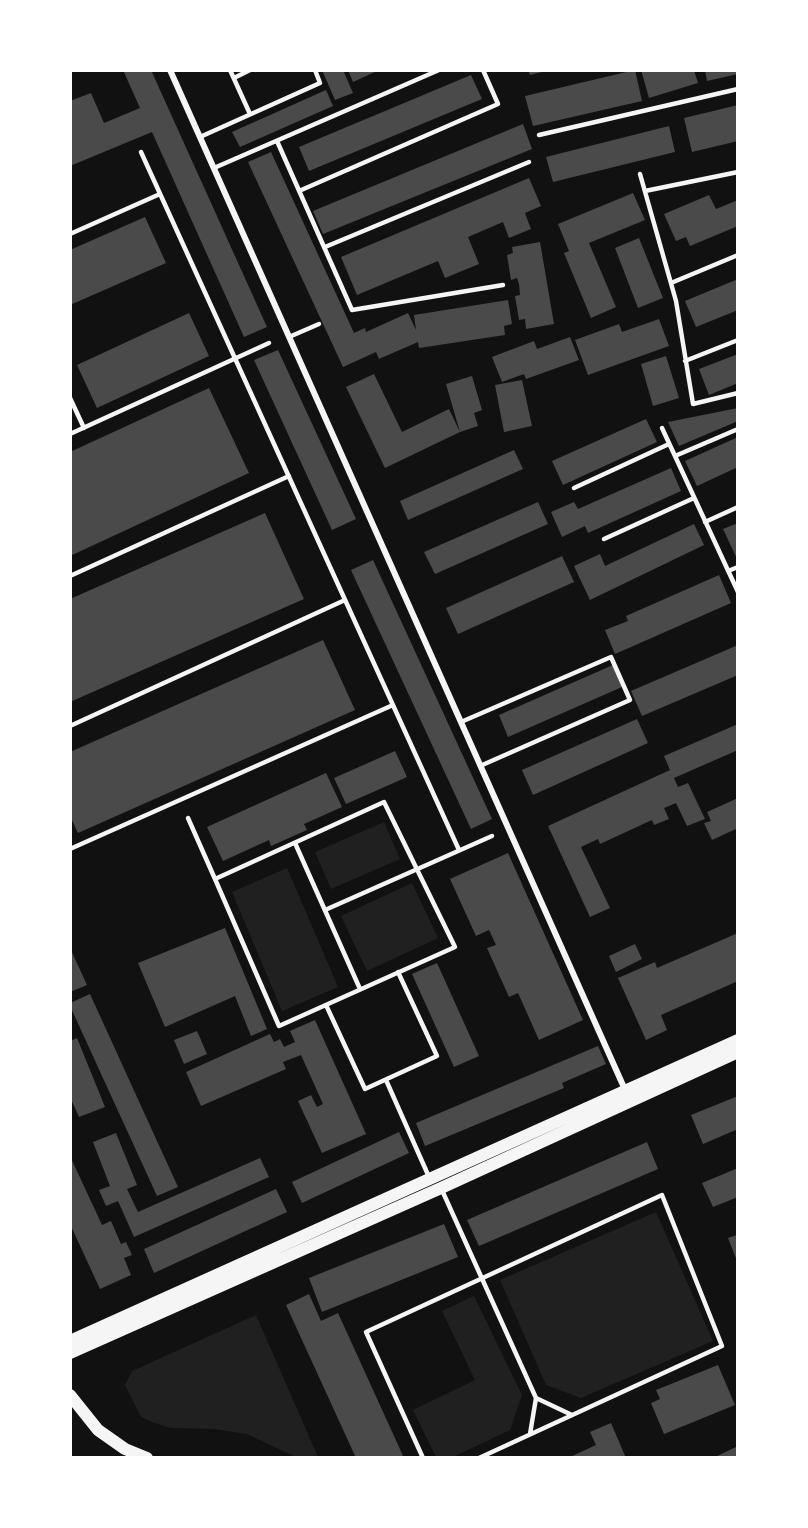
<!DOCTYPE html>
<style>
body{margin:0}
#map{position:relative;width:808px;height:1528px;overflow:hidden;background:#111;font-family:"Fira Sans",sans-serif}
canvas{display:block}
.frame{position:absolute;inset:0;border:72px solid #fff;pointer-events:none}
</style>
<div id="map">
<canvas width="808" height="1528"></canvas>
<div class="frame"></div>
</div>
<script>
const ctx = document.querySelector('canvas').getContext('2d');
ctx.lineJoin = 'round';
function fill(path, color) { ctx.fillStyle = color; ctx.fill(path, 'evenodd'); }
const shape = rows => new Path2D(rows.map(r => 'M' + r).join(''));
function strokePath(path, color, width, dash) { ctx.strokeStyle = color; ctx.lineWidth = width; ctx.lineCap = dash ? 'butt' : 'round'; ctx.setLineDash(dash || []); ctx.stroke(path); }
fill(shape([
 [384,822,400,859,331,889,315,852],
 [287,868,338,987,282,1011,232,892],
 [412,883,438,938,367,971,341,916],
 [656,1212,713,1341,581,1398,546,1385,500,1280],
 [474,1296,522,1395,510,1430,453,1457,436,1457,413,1410,475,1380,442,1311],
 [256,1315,318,1457,296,1457,247,1434,214,1429,171,1428,152,1422,141,1417,125,1385,132,1371]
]), '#202020');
fill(shape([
 [123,70,151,70,267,327,244,337,152,132,70,166,70,101,91,93,104,123,140,108],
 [322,70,343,70,353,93,335,100],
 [348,70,379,70,353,82],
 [528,70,545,70,546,71,530,75],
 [635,70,642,101,533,126,525,96],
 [641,70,694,70,698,83,649,98],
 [705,70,738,70,738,74,707,81],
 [471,75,482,99,309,171,299,147],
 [326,90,333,106,240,147,232,132],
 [738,105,738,141,692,152,684,118],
 [523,124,532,149,323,234,313,211],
 [669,126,675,152,553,182,546,157],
 [271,152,354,333,365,328,366,332,408,313,416,330,414,315,508,300,512,324,504,326,505,335,419,348,418,342,379,359,376,352,343,367,248,162],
 [529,178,541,206,525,213,531,229,509,238,503,222,468,237,479,264,445,278,438,261,357,295,341,257],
 [633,193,645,220,589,243,616,307,591,318,564,253,569,251,558,224],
 [709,195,716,209,738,200,738,226,690,246,686,237,676,241,664,214],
 [145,217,166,263,70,305,70,250],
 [639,238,663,298,638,308,615,248],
 [540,242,554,324,526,329,525,319,519,320,515,296,520,295,519,284,517,278,511,280,507,255,513,253,512,247],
 [738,279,738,310,696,327,685,301],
 [189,313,209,356,97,408,77,365],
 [659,319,669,346,588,375,575,340,619,324,622,332],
 [570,337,579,360,526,379,524,374,502,382,492,357,534,341,537,349],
 [278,350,356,519,332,530,254,360],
 [738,354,738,383,709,395,699,369],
 [666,356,679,398,653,406,641,364],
 [374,374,402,432,449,409,460,432,385,468,346,387],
 [472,376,482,410,474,413,478,426,460,432,446,384],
 [522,380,532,426,504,432,495,385],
 [209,388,249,473,70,556,70,452],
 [738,408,738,421,679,446,668,422],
 [646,419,657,442,563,485,552,461],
 [738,437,738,467,697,486,685,461],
 [514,450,523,469,408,520,400,501],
 [671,468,681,491,588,533,585,526,562,537,551,512,574,502,578,509],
 [538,502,548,524,435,574,424,552],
 [265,513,304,599,70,702,70,599],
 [738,523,738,561,723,529],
 [694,524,704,545,590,600,574,566,600,554,605,566],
 [562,556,574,582,458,634,446,608],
 [373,560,492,819,471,829,351,570],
 [719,575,731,603,615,654,605,630,628,621,626,616],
 [323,640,355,710,78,833,70,816,70,752],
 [738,645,738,675,642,716,631,691],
 [613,665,622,687,508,737,499,715],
 [637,719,648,743,533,795,522,770],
 [738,724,738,750,674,778,678,787,688,783,705,819,687,826,676,803,664,808,669,819,654,825,652,820,600,844,598,839,581,847,610,908,590,917,548,826,670,770,664,756],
 [395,751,407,777,346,804,334,778],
 [326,773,342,807,304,824,307,830,271,846,269,840,223,861,207,827],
 [738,798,738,828,712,840,704,823,711,821,707,812],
 [508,853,583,1020,539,1040,518,993,509,997,487,948,496,945,489,930,476,936,450,879],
 [225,928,267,1029,251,1036,235,996,165,1027,138,963],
 [738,933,738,981,661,1015,667,1030,646,1040,618,978,655,962,657,968],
 [635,944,642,959,616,972,609,956],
 [70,948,87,985,70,992],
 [437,963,479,1056,454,1067,412,974],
 [90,994,178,1187,157,1196,70,1006,70,1003],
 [315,1020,366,1134,322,1153,298,1101,311,1095,317,1107,323,1104,301,1055,283,1062,286,1069,201,1106,186,1072,270,1034,274,1042,280,1039,284,1047,295,1042,290,1031],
 [197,1031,207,1054,184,1064,174,1040],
 [77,1038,105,1107,79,1117,70,1097,70,1041],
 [598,1046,606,1064,562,1083,564,1088,425,1146,416,1123],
 [738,1096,738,1129,703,1144,691,1115],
 [399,1132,409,1153,302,1203,292,1182],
 [116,1133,137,1185,127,1189,138,1212,260,1158,269,1177,134,1237,118,1201,106,1206,99,1190,110,1186,93,1142],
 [647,1142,658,1169,479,1246,467,1220],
 [70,1156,102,1225,111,1221,121,1244,126,1242,132,1255,124,1258,131,1275,100,1289,70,1224],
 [738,1168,738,1197,713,1207,702,1183],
 [276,1189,287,1212,154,1273,144,1249],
 [444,1224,458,1257,322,1312,309,1278],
 [737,1235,737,1261,728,1238],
 [309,1294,321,1321,338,1313,404,1458,356,1458,286,1305],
 [718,1365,735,1405,664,1434,651,1403,660,1399,656,1390],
 [611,1423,626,1458,568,1458,596,1445,590,1432],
 [738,1446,738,1458,713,1458]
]), '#4a4a4a');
strokePath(shape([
 [230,70,250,114],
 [234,78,250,70],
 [539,135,738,89],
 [200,137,320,83,315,70],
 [277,141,352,310,503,285],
 [141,152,459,850],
 [214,168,439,70],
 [640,174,676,301,693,404,738,393],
 [299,191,498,104,483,70],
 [645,191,738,172],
 [70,234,160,194],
 [325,247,529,162],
 [671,283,738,255],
 [289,337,319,324],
 [685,361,738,340],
 [70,398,84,428],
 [662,428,738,592],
 [70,434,269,343],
 [675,456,738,429],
 [574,488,669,444],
 [705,522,738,507],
 [604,539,694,498],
 [728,571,738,567],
 [70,576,289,476],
 [461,722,611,657,630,700,480,766],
 [70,726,345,600],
 [188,818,215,879,279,1026,455,947,384,802,215,879],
 [295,843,360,989],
 [70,849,393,705],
 [325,910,492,836],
 [326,1005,365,1089,437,1056,398,972],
 [386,1080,429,1177],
 [441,1188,536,1398,530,1434],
 [536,1398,572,1415],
 [423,1458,366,1332,662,1195,722,1346,479,1458]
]), '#f5f5f5', 4.5);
strokePath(shape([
 [170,70,626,1092]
]), '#f5f5f5', 6);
strokePath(shape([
 [70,1341,738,1040],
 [70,1353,441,1188,738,1052],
 [70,1395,98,1430,125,1449,147,1458]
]), '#f5f5f5', 12);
</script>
